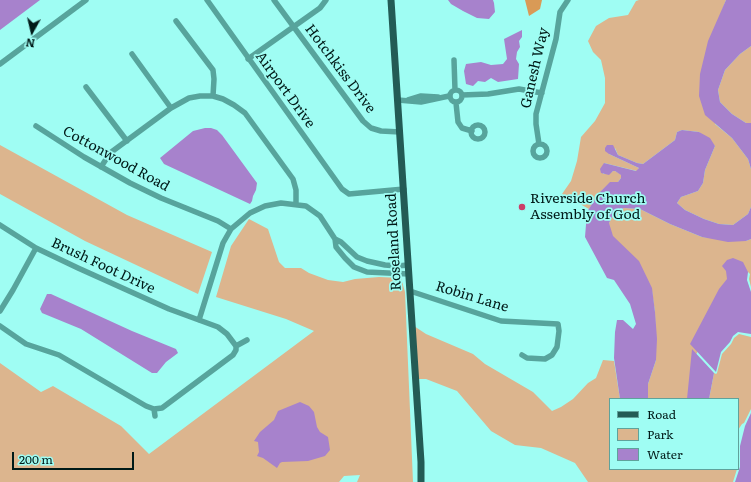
<!DOCTYPE html>
<style>
body{margin:0}
#map{position:relative;width:751px;height:482px;overflow:hidden;background:#9ffdf3;font-family:Literata,serif}
canvas{display:block}
.legend{position:absolute;left:609px;top:398px;width:130px;height:72px;box-sizing:border-box;background:#9ffdf3;border:1px solid #5fa29b;margin:0;padding:5px 7px;list-style:none;font-size:12px;color:#001a18}
.legend li{display:flex;align-items:center;gap:8px;height:20px}
.legend b{width:20px;border:1px solid #5fa29b}
.north{position:absolute;left:12px;top:12px;width:40px;height:40px;-webkit-text-stroke:3px #9ffdf3;paint-order:stroke;rotate:188deg;font-size:11px;font-weight:700;line-height:16px;text-align:center;color:#001a18}
.north::after{content:'';display:block;margin:auto;width:14px;height:18px;background:#001a18;clip-path:polygon(50% 0,100% 100%,50% 72%,0 100%)}
.scale{position:absolute;left:12px;top:452px;width:122px;height:18px;box-sizing:border-box;border:2px solid #001a18;border-top:0;padding-left:5px;font-size:12px;line-height:14px;white-space:nowrap;color:#001a18;-webkit-text-stroke:3px #9ffdf3;paint-order:stroke}
</style>
<div id="map">
<canvas width="751" height="482"></canvas>
<ul class="legend">
<li><b style="height:5px;background:#235b55"></b>Road</li>
<li><b style="height:11px;background:#dcb58e"></b>Park</li>
<li><b style="height:11px;background:#a782cc"></b>Water</li>
</ul>
<div class="north">N</div>
<div class="scale">200 m</div>
</div>
<script>
const ctx = document.querySelector('canvas').getContext('2d');
ctx.lineJoin = 'round';
function fill(path, color) { ctx.fillStyle = color; ctx.fill(path, 'evenodd'); }
const shape = rows => new Path2D(rows.map(r => 'M' + r).join(''));
function strokePath(path, color, width, dash) { ctx.strokeStyle = color; ctx.lineWidth = width; ctx.lineCap = dash ? 'butt' : 'round'; ctx.setLineDash(dash || []); ctx.stroke(path); }
function write(font, color, halo, rows, align = 'center') {
  ctx.font = font + ' Literata,serif'; ctx.lineWidth = 3.5; ctx.setLineDash([]); ctx.textBaseline = 'middle'; ctx.strokeStyle = halo; ctx.fillStyle = color; for (const [text, x, y, turn = 0] of rows) {
    ctx.save(); ctx.translate(x, y); ctx.rotate((+turn || 0) * Math.PI / 180); ctx.textAlign = isNaN(turn) ? turn : align; if (halo) ctx.strokeText(text, 0, 0); ctx.fillText(text, 0, 0); ctx.restore();
  }
}
fill(shape([
 [639,0,726,0,721,13,715,124,732,138,748,159,751,169,751,207,748,214,733,225,719,224,704,219,685,210,677,203,681,197,698,191,703,183,705,170,715,146,699,132,682,130,677,132,675,140,643,164,637,163,618,155,615,148,609,154,639,168,637,171,604,163,603,174,609,174,613,171,615,171,622,175,621,178,618,182,610,183,598,194,589,209,562,194,571,181,577,161,581,137,595,121,605,103,605,78,601,60,593,52,588,41,596,26,609,18,628,15,636,1],
 [751,46,751,123,746,123,732,114,720,102,718,90,725,70,740,54],
 [0,145,127,215,212,252,198,294,85,241,0,194],
 [624,208,640,209,670,224,702,237,746,241,751,239,751,287,749,279,750,274,748,272,695,356,689,399,648,399,648,384,656,360,655,312,652,291,610,235,609,223,614,213],
 [249,219,268,229,279,262,285,268,301,268,309,273,328,280,343,282,355,279,379,277,401,278,405,292,413,482,357,482,360,475,344,476,339,482,0,482,0,363,41,392,53,386,121,426,149,454,314,331,286,319,216,297,231,246],
 [414,326,426,334,473,354,485,364,533,392,552,411,561,407,573,399,588,383,596,378,603,360,614,361,620,399,610,399,610,469,737,469,733,482,588,482,575,463,541,448,515,445,491,431,457,391,426,379,418,379],
 [739,334,751,337,751,409,744,423,742,424,738,430,738,399,709,399,714,373,716,374,717,373,722,354,731,344,734,338]
]), '#dcb58e');
fill(shape([
 [525,0,542,0,540,9,529,16]
]), '#d99a56');
fill(shape([
 [0,0,40,0,0,30],
 [448,0,493,0,494,3,495,12,489,19,477,18,463,11,451,4],
 [726,0,751,0,751,46,740,54,725,70,718,90,720,102,732,114,746,123,751,123,751,169,748,159,732,138,705,115,699,96,700,74,708,41],
 [522,30,522,37,519,41,520,47,517,52,516,59,519,64,518,79,498,82,491,78,485,82,478,81,473,86,466,84,464,71,466,64,481,62,491,65,503,64,507,59,504,39],
 [205,128,211,128,217,130,222,135,257,183,256,190,253,196,252,201,250,204,164,164,160,158,193,131],
 [682,130,699,132,710,138,715,146,705,170,703,183,698,191,681,197,677,203,685,210,704,219,719,224,733,225,748,214,751,207,751,239,746,241,728,242,702,237,670,224,640,209,624,208,614,213,609,223,613,236,639,261,652,288,655,312,657,339,656,360,648,384,648,399,620,399,614,358,615,332,617,320,623,320,633,329,636,324,630,304,614,280,607,278,585,237,587,212,598,194,610,182,618,182,621,178,621,175,615,171,613,171,609,175,601,173,600,169,604,163,636,171,639,168,609,154,605,151,605,148,607,145,613,145,618,155,637,163,643,164,675,140,677,132],
 [733,258,743,262,748,272,747,280,751,292,751,334,738,332,733,336,730,342,721,352,716,372,690,344,719,289,727,279,726,271,722,266,727,260],
 [47,294,51,294,132,331,176,349,178,353,166,362,157,373,152,373,81,329,42,313,40,309],
 [692,349,714,373,709,399,687,399],
 [300,402,309,406,314,412,317,427,320,432,328,437,330,450,325,456,308,461,282,462,280,463,277,468,263,458,257,456,259,452,258,442,254,441,260,432,274,420,278,411],
 [751,413,751,482,735,482,740,467,740,446,745,426]
]), '#a782cc');
strokePath(shape([
 [207,0,342,189,349,194,404,189],
 [274,0,363,121,371,128,381,131,400,132],
 [176,21,213,70,214,79,213,96],
 [132,54,171,108],
 [248,59,320,8,326,0],
 [454,60,455,90],
 [0,64,86,0],
 [86,87,127,141],
 '450 96a6 6 0 1 1 12 0a6 6 0 1 1-12 0Z',
 [462,95,488,94,519,89,542,93],
 [398,100,421,102,449,96],
 [408,100,421,96,438,97],
 [456,103,458,122,462,128,472,131],
 '471 132a7 7 0 1 1 14 0a7 7 0 1 1-14 0Z',
 [36,126,84,157,130,183,161,198,218,221,231,229],
 [539,144,536,124,536,114,556,39,560,12,568,0],
 '533 151a7 7 0 1 1 14 0a7 7 0 1 1-14 0Z',
 [101,167,110,153,171,108,189,98,200,96,213,96,223,99,234,105,245,113,293,179,296,190,296,204],
 [0,225,36,248,78,268,169,309,218,327,227,334,236,346,236,350,233,355,162,408,154,409,146,406,59,355,26,344,0,326],
 [335,239,341,242,357,257,367,261,385,265,397,266,408,265],
 [410,291,501,321,558,324,559,331,557,347,552,355,545,359,527,358,522,355],
 [0,311,13,290,36,248],
 [199,320,223,243,231,229,250,213,265,206,281,203,306,206,320,216,335,239,336,247,345,258,354,267,367,272,409,274],
 [236,346,247,340],
 [154,409,155,416]
]), '#57a49c', 5.5);
strokePath(shape([
 [391,0,421,462,421,482]
]), '#235b55', 7);
for (const [x, y, r, color] of [
 [522,207,4,"#cb3d68"]
]) { const dot = new Path2D(); dot.arc(x, y, r, 0, 2 * Math.PI); ctx.fillStyle = color; ctx.fill(dot); strokePath(dot, '#9ffdf3', 1.5); }
write('14px', '#001a18', '#9ffdf3', [
 ["Ganesh Way",535,68,-77],
 ["Hotchkiss Drive",340,69,53],
 ["Airport Drive",285,90,54],
 ["Cottonwood Road",116,159,29],
 ["Roseland Road",394,242,-93],
 ["Brush Foot Drive",103,266,25],
 ["Robin Lane",472,297,17]
]);
write('14px', '#001a18', '#9ffdf3', [
 ["Riverside Church",530,199],
 ["Assembly of God",530,215]
], 'left');
</script>
